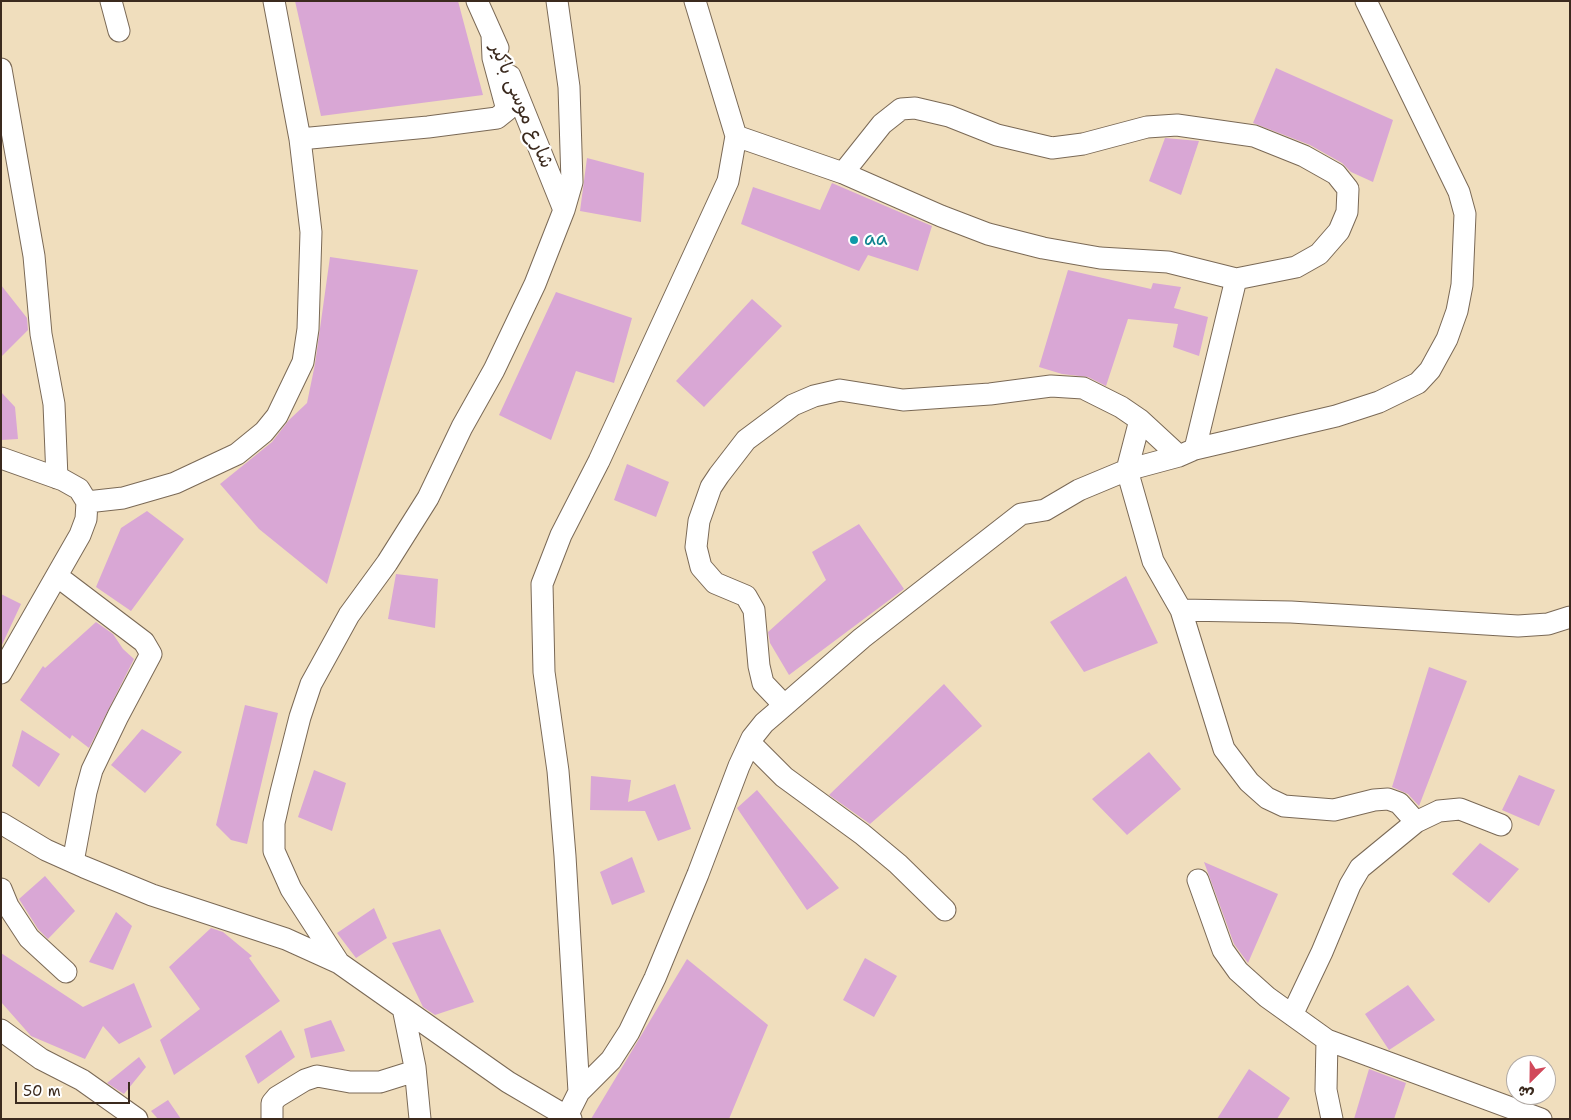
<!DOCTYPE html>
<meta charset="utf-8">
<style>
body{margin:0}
#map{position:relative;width:1571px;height:1120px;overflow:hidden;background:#f0debd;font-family:"Shantell Sans","Playpen Sans Arabic",sans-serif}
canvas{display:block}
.frame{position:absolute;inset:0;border:2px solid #3b2a1e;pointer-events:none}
.north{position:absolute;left:1506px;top:1055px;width:50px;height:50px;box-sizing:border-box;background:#fff;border:1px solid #b1aaa5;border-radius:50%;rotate:203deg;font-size:14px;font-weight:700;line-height:20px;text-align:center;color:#3b2a1e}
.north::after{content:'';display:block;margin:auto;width:18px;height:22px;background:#d1495b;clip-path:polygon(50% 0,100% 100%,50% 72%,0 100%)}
.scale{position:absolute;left:15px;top:1082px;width:115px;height:22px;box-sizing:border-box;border:2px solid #3b2a1e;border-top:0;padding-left:6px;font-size:15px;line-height:18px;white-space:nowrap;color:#3b2a1e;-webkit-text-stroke:4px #fff;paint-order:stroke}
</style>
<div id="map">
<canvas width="1571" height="1120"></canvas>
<div class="frame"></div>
<div class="north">ش</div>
<div class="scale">50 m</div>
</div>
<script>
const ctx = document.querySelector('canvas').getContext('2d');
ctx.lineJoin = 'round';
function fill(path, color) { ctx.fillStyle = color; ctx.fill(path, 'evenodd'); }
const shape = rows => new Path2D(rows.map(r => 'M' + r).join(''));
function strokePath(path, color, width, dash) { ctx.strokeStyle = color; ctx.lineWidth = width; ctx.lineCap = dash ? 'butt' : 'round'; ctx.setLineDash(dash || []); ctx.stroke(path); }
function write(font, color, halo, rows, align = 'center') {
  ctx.font = font + ' "Shantell Sans","Playpen Sans Arabic",sans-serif'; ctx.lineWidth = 4.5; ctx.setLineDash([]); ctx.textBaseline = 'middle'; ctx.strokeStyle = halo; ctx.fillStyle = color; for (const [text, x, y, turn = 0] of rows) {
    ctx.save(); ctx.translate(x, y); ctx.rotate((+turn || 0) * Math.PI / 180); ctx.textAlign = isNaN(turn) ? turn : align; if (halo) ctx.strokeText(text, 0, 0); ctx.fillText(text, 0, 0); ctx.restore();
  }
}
fill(shape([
 [295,1,458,1,483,95,321,116],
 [1276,68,1393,120,1373,182,1351,172,1342,163,1310,145,1253,123],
 [1165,138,1199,141,1181,195,1149,181],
 [587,158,644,173,641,222,580,211],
 [832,183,932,226,918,271,868,255,859,271,741,224,753,187,820,210],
 [330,257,418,270,327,584,259,529,220,484,272,442,289,420,307,403,315,364],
 [1068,270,1151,289,1153,283,1181,287,1174,308,1208,317,1199,356,1173,347,1178,324,1128,319,1106,386,1088,377,1062,374,1039,367],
 [1,285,27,318,28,330,1,357],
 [556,292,632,318,614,383,576,371,551,440,499,415],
 [752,299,782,326,704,407,676,381],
 [1,392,15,407,18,439,1,440],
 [627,464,669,482,656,517,614,500],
 [147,511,184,539,131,611,96,587,121,528],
 [859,524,904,589,789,675,770,643,768,632,826,580,812,552],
 [396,574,438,579,435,628,388,619],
 [1126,576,1158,643,1084,672,1050,622],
 [1,594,21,604,1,647],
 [96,622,113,634,123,649,134,659,89,748,72,735,70,739,20,700,43,666,45,668],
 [1429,667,1467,681,1419,806,1408,794,1392,787],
 [944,684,982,726,870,824,829,795],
 [245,705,278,713,247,844,231,840,216,825],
 [142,729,182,752,145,793,111,765],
 [22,730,60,754,39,787,12,766],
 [1149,752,1181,789,1127,835,1092,799],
 [314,770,346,783,332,831,298,817],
 [1519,775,1555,790,1539,826,1502,810],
 [591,776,631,780,628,802,675,784,691,829,658,841,645,811,590,810],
 [757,790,839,888,807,910,737,808],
 [1480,843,1519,869,1489,903,1452,874],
 [632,857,645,892,612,905,600,872],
 [1204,862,1278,894,1248,963,1234,944],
 [45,876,75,911,48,939,38,929,19,899],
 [374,908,387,938,356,958,337,933],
 [116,912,132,926,113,970,89,962],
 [211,928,223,932,252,956,249,958,280,1001,174,1075,160,1040,200,1009,169,967],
 [440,929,474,1002,435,1015,423,1007,392,943],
 [1,953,83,1007,134,983,152,1027,119,1044,103,1026,85,1059,31,1036,1,1002],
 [865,958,897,976,874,1017,843,1000],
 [687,959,768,1025,729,1119,591,1119],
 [1408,985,1435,1020,1389,1050,1365,1014],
 [331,1020,345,1051,311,1058,304,1029],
 [281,1030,295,1057,258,1084,245,1056],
 [139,1057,146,1067,124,1094,107,1083],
 [1249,1069,1290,1098,1277,1119,1217,1119],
 [1369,1069,1406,1083,1394,1119,1354,1119],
 [168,1100,181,1119,158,1119,151,1111]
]), '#d9a7d5');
const minor = shape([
 [111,1,119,31],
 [477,1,498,48],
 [1,69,34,256,41,334,54,404,57,478],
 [510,76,564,210],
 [736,136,843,173,941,216,988,234,1043,248,1100,258,1168,262,1236,279,1296,267,1319,254,1339,231,1347,212,1348,189,1336,174,1304,156,1254,136,1177,125,1147,127,1083,144,1052,148,997,135,949,116,915,108,901,109,882,124,843,173],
 [300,139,428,127,497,118,507,110,493,58,492,35],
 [1140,420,1127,470,1153,561,1181,610,1224,749,1249,782,1267,798,1284,806,1334,810,1374,800,1388,799,1399,803,1416,822],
 [1195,449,1236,279],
 [1,458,63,480,79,489,87,502,86,519,80,535,1,673],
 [87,502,123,498,175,483,237,454,264,432,277,416,303,362,308,329,311,232,300,139,274,1],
 [57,576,144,642,151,654,118,716,92,770,86,792,73,862],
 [1181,610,1291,612,1518,626,1548,624,1570,617],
 [784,705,763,683,759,666,754,610,746,596,715,583,701,567,696,547,699,521,711,487,719,475,746,440,793,405,814,396,840,390,903,400,990,394,1051,386,1083,388,1121,407,1140,420,1179,456],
 [750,743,784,777,862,834,898,864,945,910],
 [1,823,46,850,84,867,152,895,286,939,339,963,508,1082,571,1119],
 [1198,880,1223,950,1238,971,1267,997,1327,1040,1541,1119],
 [1,889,8,906,29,938,66,972],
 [339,963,291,889,274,851,274,823,281,792,300,717,311,684,349,615,387,563,428,498,462,427,494,370,535,284,564,210,572,182,569,87,557,1],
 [403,1008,415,1067,420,1119],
 [1292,1015,1322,952,1350,885,1360,868,1416,822,1439,811,1460,809,1501,825],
 [1,1030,41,1059,82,1080,137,1119],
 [1327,1040,1326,1090,1332,1119],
 [579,1092,565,856,558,771,544,672,542,584,561,535,599,461,728,181,736,136,695,1],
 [567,1116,579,1092,611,1060,629,1032,655,978,698,874,739,766,752,738,764,723,778,711,862,638,1021,514,1045,510,1079,490,1127,470,1179,456,1195,449,1336,416,1379,402,1418,383,1430,370,1447,339,1457,311,1462,285,1465,214,1459,192,1366,1],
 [272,1119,272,1103,277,1097,305,1080,317,1076,350,1082,380,1082,415,1071]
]);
strokePath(minor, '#7a6956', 23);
strokePath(minor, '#fff', 21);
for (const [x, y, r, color] of [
 [854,240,5,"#0f9aa8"]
]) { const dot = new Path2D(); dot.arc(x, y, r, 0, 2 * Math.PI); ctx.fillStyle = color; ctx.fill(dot); strokePath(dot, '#fff', 2); }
write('19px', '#3b2a1e', '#fff', [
 ["شارع موسى باكير",521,106,67]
]);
write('19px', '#0d838f', '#fff', [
 ["aa",864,240]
], 'left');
</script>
